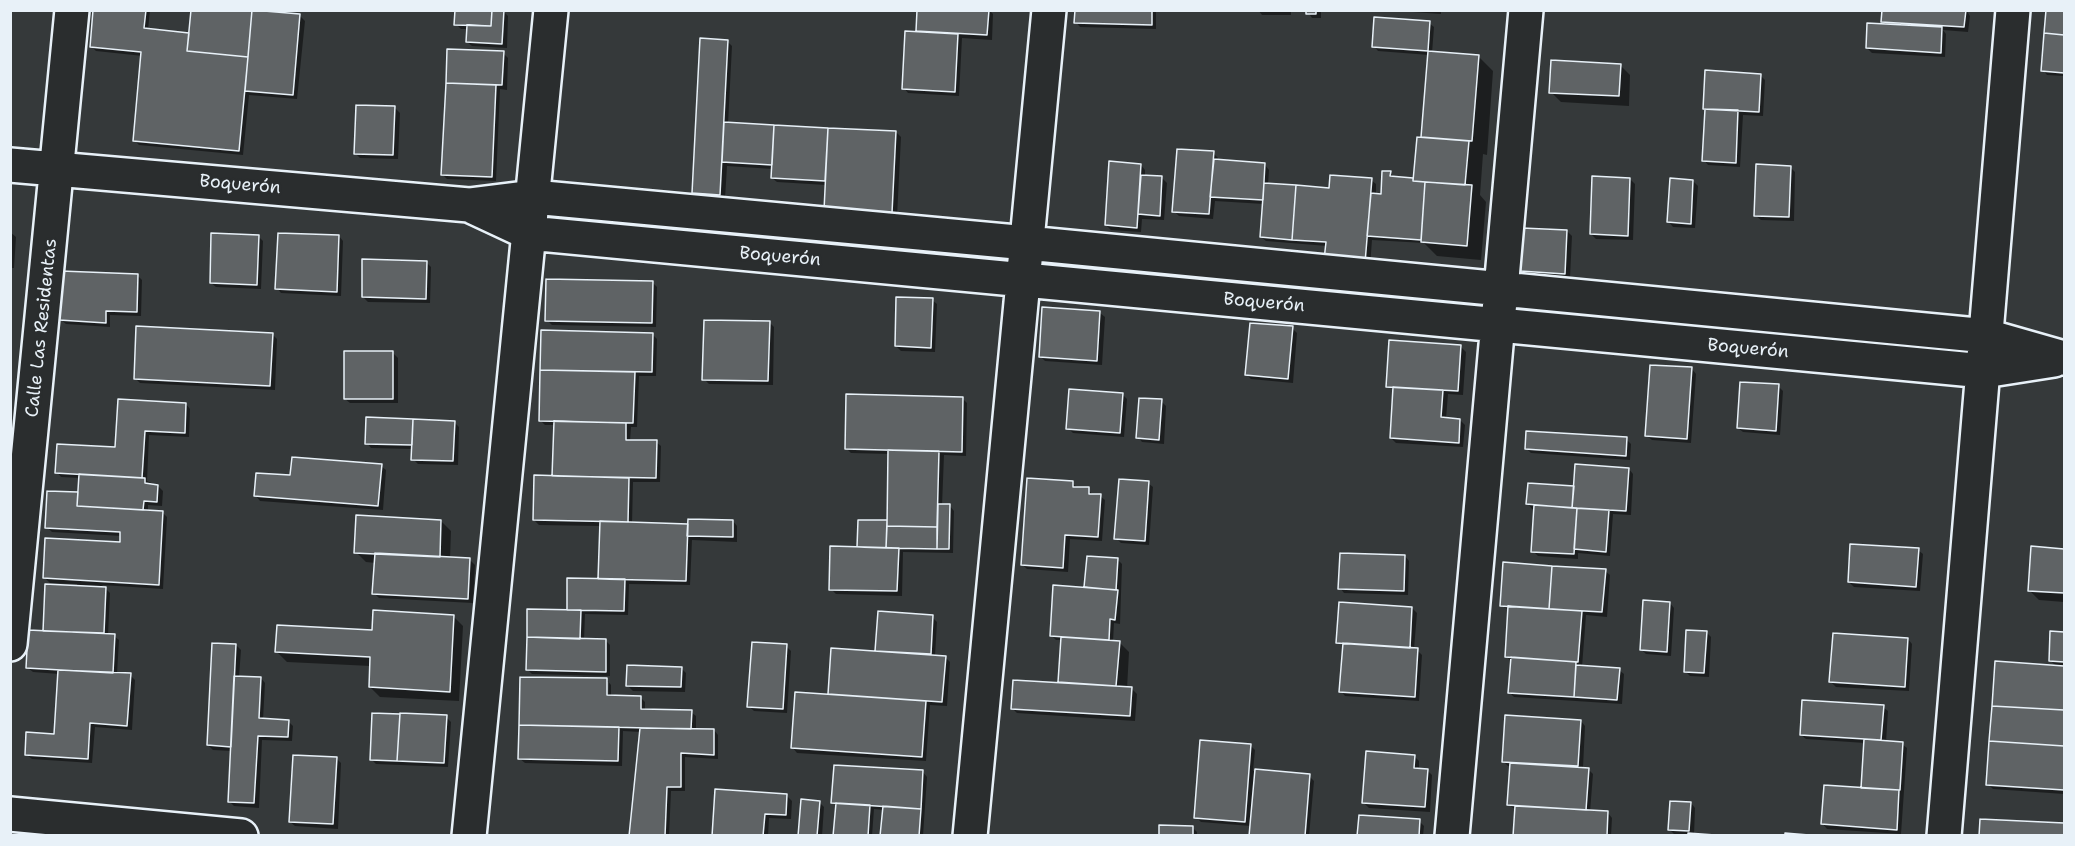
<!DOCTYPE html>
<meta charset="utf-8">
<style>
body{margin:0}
#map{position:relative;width:2075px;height:846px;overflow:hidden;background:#35393a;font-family:"Shantell Sans",sans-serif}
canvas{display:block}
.frame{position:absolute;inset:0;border:12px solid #e8f1f8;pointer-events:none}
</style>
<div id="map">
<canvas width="2075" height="846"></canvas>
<div class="frame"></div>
</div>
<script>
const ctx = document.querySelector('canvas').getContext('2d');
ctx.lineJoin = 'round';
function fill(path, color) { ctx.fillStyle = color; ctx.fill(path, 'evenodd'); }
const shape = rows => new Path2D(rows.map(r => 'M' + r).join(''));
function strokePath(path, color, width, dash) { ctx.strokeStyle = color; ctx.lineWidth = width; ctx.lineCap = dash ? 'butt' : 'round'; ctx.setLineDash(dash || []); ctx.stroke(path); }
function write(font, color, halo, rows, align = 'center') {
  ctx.font = font + ' "Shantell Sans",sans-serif'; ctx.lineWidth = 5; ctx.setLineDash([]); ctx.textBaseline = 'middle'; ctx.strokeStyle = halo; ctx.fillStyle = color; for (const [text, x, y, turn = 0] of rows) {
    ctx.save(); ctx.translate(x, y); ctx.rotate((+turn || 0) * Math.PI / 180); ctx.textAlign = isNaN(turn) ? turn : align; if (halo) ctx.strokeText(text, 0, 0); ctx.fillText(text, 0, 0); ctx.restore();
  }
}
fill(shape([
 [95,10,150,10,148,30,190,34,300,16,305,21,297,99,249,95,243,155,139,145,135,141,143,56,96,51,91,46],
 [918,10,989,10,993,14,992,40,962,38,959,96,908,93,904,88,917,33],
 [1076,10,1156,10,1156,29,1080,27,1076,22],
 [1258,10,1321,10,1321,18,1312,18,1308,12,1291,12,1291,15,1262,15],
 [1384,10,1441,10,1441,14],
 [1884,10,1966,10,1970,16,1968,32,1943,30,1946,34,1945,57,1872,53,1867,48,1887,26,1883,22],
 [2047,10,2064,10,2064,76,2047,75,2043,70],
 [503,11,508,16,507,48,472,46,467,42,468,29,461,29,456,24],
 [1429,23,1434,27,1432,53,1478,56,1493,71,1487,155,1483,154,1480,195,1486,202,1481,260,1437,256,1424,243,1372,240,1370,267,1327,246,1266,241,1261,237,1264,204,1215,201,1213,219,1179,216,1174,211,1213,153,1218,158,1218,161,1265,165,1269,170,1268,185,1331,189,1371,180,1376,184,1376,195,1382,196,1390,173,1395,178,1415,179,1423,139,1429,55,1378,51,1374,46],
 [727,41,732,46,728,124,896,132,901,137,897,217,830,214,826,185,777,182,772,178,773,169,727,166,725,199,698,198,693,193],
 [449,51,503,53,508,58,507,90,500,89,496,181,447,179,442,174],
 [1620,65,1630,75,1629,106,1561,102,1551,92],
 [1760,75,1765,80,1763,116,1743,115,1740,167,1708,165,1704,160,1706,110],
 [395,108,400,113,398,159,360,158,355,153],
 [1141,165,1145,170,1145,177,1162,178,1167,183,1164,220,1142,219,1141,232,1111,230,1106,225],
 [1790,167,1795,172,1794,221,1761,220,1756,216],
 [1630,179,1635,184,1633,240,1596,239,1591,234],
 [1693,181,1698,186,1695,228,1673,227,1669,222],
 [1567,231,1572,236,1570,278,1526,275,1521,270],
 [10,232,16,237,14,268,10,268],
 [258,236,263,241,261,289,216,287,211,283],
 [339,236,343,241,341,296,281,293,277,288],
 [426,262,431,267,430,303,368,302,363,297],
 [138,276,142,280,141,316,110,315,110,327,66,324,61,320],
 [652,282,657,287,656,327,552,325,547,320],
 [932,300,937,304,935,352,901,351,896,346],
 [1100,313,1105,317,1102,365,1045,361,1041,357],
 [769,322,774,327,773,385,709,384,704,379],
 [1292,328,1297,333,1293,383,1251,379,1246,374],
 [542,331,652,334,657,339,656,376,639,376,637,427,631,427,630,441,656,442,661,446,660,482,633,482,632,524,689,525,733,521,737,526,737,542,692,540,690,585,629,584,628,615,585,614,584,640,606,641,610,645,610,676,532,674,527,669,568,611,600,580,601,526,539,525,534,520,554,478,555,425,545,425,540,420],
 [272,334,277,339,275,390,140,383,135,378],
 [1461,347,1466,352,1463,395,1448,394,1446,419,1460,420,1465,425,1463,447,1396,443,1391,438,1395,391,1388,386],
 [393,353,398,358,398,403,350,403,345,399],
 [1692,369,1696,374,1691,443,1652,440,1647,436],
 [1778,386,1783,391,1780,435,1743,432,1738,428],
 [1122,394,1127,399,1124,437,1073,433,1068,428],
 [962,398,967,403,966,456,944,455,942,506,950,506,954,511,953,553,903,552,902,596,836,594,831,589,859,549,859,521,888,522,890,454,851,453,846,448],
 [1161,401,1166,406,1164,444,1142,442,1138,437],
 [186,404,190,409,189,437,149,435,147,481,158,486,163,491,162,506,148,505,148,511,162,512,167,517,163,589,102,585,110,593,108,635,114,636,119,640,117,674,130,675,135,680,132,730,95,727,92,763,32,759,27,755,56,735,59,674,33,672,28,668,45,632,77,587,77,584,50,583,45,578,121,544,122,536,52,532,47,527,79,494,80,478,61,477,57,472,116,449],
 [454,422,459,427,458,465,418,464,413,459,413,449,371,448,367,443],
 [1626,439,1631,444,1630,460,1531,453,1526,448],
 [381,466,386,470,383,510,260,501,256,496,291,476],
 [1629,469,1633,474,1631,515,1613,514,1610,556,1578,553,1578,559,1538,556,1533,551,1536,509,1532,509,1528,504],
 [1072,483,1077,487,1088,489,1093,495,1100,496,1105,500,1102,541,1070,539,1068,572,1027,569,1022,564],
 [1148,483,1153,487,1149,545,1121,543,1116,538],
 [441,521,451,531,450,559,470,560,475,565,473,603,379,598,374,593,376,563,366,562,356,552],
 [2032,548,2064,550,2064,602,2039,600,2029,590],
 [1918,550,1923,554,1920,591,1854,587,1849,582],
 [1405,556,1409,561,1408,595,1344,593,1340,588],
 [1088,557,1117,559,1122,564,1120,624,1114,623,1113,642,1119,642,1129,652,1127,689,1132,689,1137,694,1135,721,1017,713,1012,708,1062,684,1059,682,1062,640,1056,640,1051,635,1086,589],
 [1605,571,1610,575,1607,617,1586,615,1582,667,1619,670,1624,674,1622,704,1514,697,1510,693,1512,662,1506,656,1509,610,1502,606],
 [1670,603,1674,608,1671,656,1646,654,1641,649],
 [1412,608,1417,613,1414,649,1417,650,1422,655,1419,701,1345,696,1341,691,1344,647,1338,642],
 [880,613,932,617,937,622,935,656,945,657,950,662,947,706,930,705,926,761,797,753,793,748,829,696,832,650,877,653],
 [453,616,463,626,459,701,380,697,370,687,371,666,287,662,277,652],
 [1707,633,1711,637,1709,677,1690,676,1685,671],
 [2052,633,2064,634,2064,794,1993,789,1988,784,2057,667,2050,660],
 [1908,639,1912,644,1909,691,1836,687,1831,682],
 [236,645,241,650,239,677,261,678,265,683,263,720,288,721,293,726,292,741,262,740,259,808,234,806,229,801,232,751,213,750,208,745],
 [786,646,791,651,787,713,754,711,749,706],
 [681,668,686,673,685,692,633,691,628,686],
 [607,680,611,685,611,697,640,697,645,702,645,711,691,712,696,716,696,730,714,730,718,735,718,759,685,757,685,791,671,791,669,836,630,836,641,732,623,731,622,766,525,763,520,759],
 [606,682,609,682,608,702,605,702],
 [1883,707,1888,711,1886,742,1902,744,1907,748,1901,834,1827,829,1823,824,1862,789,1865,743,1806,739,1801,735],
 [446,717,451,722,448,767,376,764,371,759],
 [1581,721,1585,726,1583,768,1588,769,1593,774,1590,812,1608,813,1612,818,1611,836,1514,836,1516,810,1509,805,1511,766,1508,766,1503,761],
 [1250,745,1255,750,1253,771,1309,776,1314,781,1309,836,1250,836,1251,826,1201,822,1196,817],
 [1414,756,1419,761,1419,770,1427,770,1432,775,1430,812,1369,808,1364,803],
 [336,758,341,763,338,829,295,826,290,822],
 [923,772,927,777,923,836,882,836,884,810,874,809,872,836,835,836,837,806,833,802],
 [787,796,792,801,791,819,769,818,768,836,713,836],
 [819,802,824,807,822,836,800,836],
 [1691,803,1695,808,1694,835,1674,834,1670,830],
 [1419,821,1424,826,1423,836,1359,836],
 [1192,827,1197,832,1197,836,1160,836]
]), '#0007');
const building = shape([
 [93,10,146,10,144,28,189,33,187,51,248,57,239,151,133,141,141,52,90,47,93,10],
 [191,10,252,10,248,57,187,51,191,10],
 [252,10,300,14,293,95,245,91,252,10],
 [455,10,492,10,491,26,454,25,455,10],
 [492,10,504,10,502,44,466,42,467,25,491,26,492,10],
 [917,10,989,10,987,35,916,31,917,10],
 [1075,10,1152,10,1152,25,1074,23,1075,10],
 [1306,10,1316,10,1316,14,1306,14,1306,10],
 [1882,10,1966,10,1964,27,1881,22,1882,10],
 [2046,10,2064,10,2064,35,2044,33,2046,10],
 [1374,17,1430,21,1428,51,1372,47,1374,17],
 [1867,23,1942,27,1941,53,1866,48,1867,23],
 [905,31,958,34,955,92,902,89,905,31],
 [2044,33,2064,35,2064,73,2041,71,2044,33],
 [700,38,728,40,720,195,692,193,700,38],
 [447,49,504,51,502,85,446,83,447,49],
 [1428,51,1479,55,1472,141,1421,137,1428,51],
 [1551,60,1621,64,1619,96,1549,93,1551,60],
 [1705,70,1761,74,1759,112,1703,109,1705,70],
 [446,83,496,85,492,177,441,175,446,83],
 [356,105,395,106,393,155,354,154,356,105],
 [1705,109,1738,110,1736,163,1702,161,1705,109],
 [724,122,774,125,772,165,722,162,724,122],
 [774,125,828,128,825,181,771,178,774,125],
 [828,128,896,131,892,213,824,210,828,128],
 [1417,137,1469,141,1465,185,1413,181,1417,137],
 [1177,149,1214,151,1209,214,1172,212,1177,149],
 [1214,159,1265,163,1263,200,1210,197,1214,159],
 [1109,161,1141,164,1137,228,1105,225,1109,161],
 [1756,164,1791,166,1789,217,1754,216,1756,164],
 [1382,171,1391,171,1390,176,1413,178,1413,181,1425,182,1421,240,1367,236,1371,193,1381,194,1382,171],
 [1141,175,1162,176,1160,216,1138,214,1141,175],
 [1330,175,1372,178,1365,263,1324,260,1326,242,1292,240,1296,185,1329,188,1330,175],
 [1592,176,1630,178,1628,236,1590,234,1592,176],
 [1670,178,1693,180,1691,224,1667,222,1670,178],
 [1425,182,1472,185,1467,246,1421,242,1425,182],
 [1264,183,1296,185,1292,240,1260,237,1264,183],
 [1522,228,1567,230,1565,274,1520,271,1522,228],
 [211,233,259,235,257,285,210,283,211,233],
 [278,233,339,235,337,292,275,289,278,233],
 [362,259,427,261,426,299,362,297,362,259],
 [61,271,138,274,137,312,106,311,106,323,59,320,61,271],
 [546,279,653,281,652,323,545,321,546,279],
 [896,297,933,298,931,348,895,346,896,297],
 [1042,307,1100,311,1097,361,1039,357,1042,307],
 [704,320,770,321,768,381,702,380,704,320],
 [1250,323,1293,326,1288,379,1245,375,1250,323],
 [136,326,273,333,270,386,134,379,136,326],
 [541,330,653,333,652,372,540,370,541,330],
 [1389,340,1461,345,1458,391,1386,387,1389,340],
 [344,351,393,351,393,399,344,399,344,351],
 [1650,365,1692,367,1687,439,1645,436,1650,365],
 [540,370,635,372,633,423,539,421,540,370],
 [1740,382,1779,384,1776,431,1737,428,1740,382],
 [1393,387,1443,390,1441,417,1460,419,1459,443,1390,438,1393,387],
 [1069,389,1123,393,1120,433,1066,429,1069,389],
 [846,394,963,397,962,452,845,449,846,394],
 [1139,398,1162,399,1159,440,1136,438,1139,398],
 [118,399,186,403,185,433,145,431,142,478,55,473,57,444,115,447,118,399],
 [366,417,413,419,412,445,365,444,366,417],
 [413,419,455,421,453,461,411,460,413,419],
 [554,421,626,423,626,440,657,440,656,478,552,476,554,421],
 [1526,431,1627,437,1626,456,1525,449,1526,431],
 [888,450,939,451,937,527,887,526,888,450],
 [292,457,382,464,378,506,254,496,256,473,290,475,292,457],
 [1575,464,1629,468,1626,511,1572,508,1575,464],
 [79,474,145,478,145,483,158,485,157,502,144,501,143,510,77,506,79,474],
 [534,475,629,478,628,522,533,520,534,475],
 [1027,478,1073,481,1073,487,1089,487,1089,494,1101,494,1098,537,1065,535,1063,568,1021,565,1027,478],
 [1119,479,1149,481,1145,541,1114,539,1119,479],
 [1528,483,1574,486,1572,508,1526,504,1528,483],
 [47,491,78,492,77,506,163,511,159,585,43,578,45,538,120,542,120,532,45,528,47,491],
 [938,504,950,504,949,549,937,549,938,504],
 [1534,505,1577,508,1574,554,1531,552,1534,505],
 [1577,508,1609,510,1606,552,1574,549,1577,508],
 [356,515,441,520,440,557,354,553,356,515],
 [688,519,733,520,733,537,687,536,688,519],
 [858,520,887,520,886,548,857,547,858,520],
 [600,521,688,524,686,581,598,579,600,521],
 [887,526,937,527,937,549,886,548,887,526],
 [1850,544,1919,548,1916,587,1848,582,1850,544],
 [830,546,899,548,897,591,829,590,830,546],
 [2031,546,2064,549,2064,593,2028,591,2031,546],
 [375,553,470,558,468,599,372,594,375,553],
 [1340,553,1405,555,1404,591,1338,589,1340,553],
 [1087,556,1118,558,1116,590,1084,587,1087,556],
 [1503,562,1552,566,1549,609,1500,606,1503,562],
 [1552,566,1606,569,1602,612,1549,609,1552,566],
 [567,578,625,579,624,611,567,610,567,578],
 [45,584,106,587,104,633,43,631,45,584],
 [1053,585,1118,590,1115,620,1110,619,1109,640,1050,636,1053,585],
 [1643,600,1670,602,1667,652,1640,650,1643,600],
 [1339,602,1412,607,1410,648,1336,643,1339,602],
 [1508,606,1582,611,1578,662,1505,657,1508,606],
 [527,609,581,610,580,639,527,637,527,609],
 [373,610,454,615,450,692,369,687,370,657,275,652,277,625,372,630,373,610],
 [878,611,933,615,931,654,875,651,878,611],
 [28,630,115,634,113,673,26,668,28,630],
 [1686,630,1707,631,1704,673,1684,672,1686,630],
 [2050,631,2064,632,2064,662,2049,661,2050,631],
 [1833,633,1908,638,1905,687,1829,682,1833,633],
 [527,637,606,639,606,672,526,670,527,637],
 [1061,637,1120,641,1116,686,1058,682,1061,637],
 [752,642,787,644,783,709,747,707,752,642],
 [212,643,236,644,231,747,207,745,212,643],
 [1343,643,1418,648,1415,697,1339,692,1343,643],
 [831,648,946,656,942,702,828,694,831,648],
 [1511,657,1576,662,1574,697,1508,693,1511,657],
 [1995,661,2064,666,2064,710,1992,706,1995,661],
 [627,665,682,667,681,687,626,686,627,665],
 [1576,665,1620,668,1617,700,1574,697,1576,665],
 [58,670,131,673,127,726,90,723,88,759,25,755,26,732,54,734,58,670],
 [234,676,261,677,259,718,289,720,288,737,258,736,254,803,228,802,234,676],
 [520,677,607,678,607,695,641,696,641,709,692,710,691,729,519,725,520,677],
 [1013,680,1132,687,1130,716,1011,709,1013,680],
 [795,692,926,701,922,757,791,748,795,692],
 [1802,700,1884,705,1881,740,1800,735,1802,700],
 [1992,706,2064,710,2064,746,1989,741,1992,706],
 [372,713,400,714,397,761,370,760,372,713],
 [400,713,447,715,444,763,397,761,400,713],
 [1505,715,1581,720,1578,766,1502,762,1505,715],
 [519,725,619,727,618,761,518,759,519,725],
 [640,728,714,729,714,755,681,753,681,787,667,787,665,836,629,836,640,728],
 [1864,739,1903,742,1900,790,1861,788,1864,739],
 [1200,740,1251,744,1245,822,1194,818,1200,740],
 [1989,741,2064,746,2064,790,1986,785,1989,741],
 [1366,751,1415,755,1414,768,1428,769,1425,807,1362,803,1366,751],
 [293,755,337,757,333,824,289,822,293,755],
 [1510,763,1589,768,1586,810,1507,805,1510,763],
 [834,765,923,770,921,809,831,803,834,765],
 [1255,769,1310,774,1305,836,1249,836,1255,769],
 [1824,785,1899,790,1897,830,1821,824,1824,785],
 [715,789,787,794,786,815,765,814,763,836,712,836,715,789],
 [801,799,820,801,817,836,798,836,801,799],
 [1670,801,1691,802,1689,831,1668,830,1670,801],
 [836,803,870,805,868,836,833,836,836,803],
 [883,806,921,809,919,836,880,836,883,806],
 [1515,806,1608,811,1607,836,1513,836,1515,806],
 [1359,815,1420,819,1419,836,1357,836,1359,815],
 [1980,819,2064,823,2064,836,1979,836,1980,819],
 [1159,825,1193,826,1193,836,1159,836,1159,825],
 [1688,833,1715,835,1715,836,1688,836,1688,833],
 [1785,833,1821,836,1785,836,1785,833]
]);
fill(building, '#5f6365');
strokePath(building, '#e8f1f8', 1.5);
const minor = shape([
 [10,165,469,205,533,197,1027,243,1987,336,2064,358],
 [469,205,529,233,1984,371,2054,360],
 [10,644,72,10],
 [10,814,241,836],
 [469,836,551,10],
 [970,836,1049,10],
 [1452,836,1526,10],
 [1944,836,2013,10]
]);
strokePath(minor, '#e8f1f8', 38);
strokePath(minor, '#2a2d2e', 33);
write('18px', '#e8f1f8', '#2a2d2e', [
 ["Boquerón",240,185,5],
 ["Boquerón",780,257,5],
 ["Boquerón",1264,303,5],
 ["Calle Las Residentas",42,328,-84],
 ["Boquerón",1748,349,5]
]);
</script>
